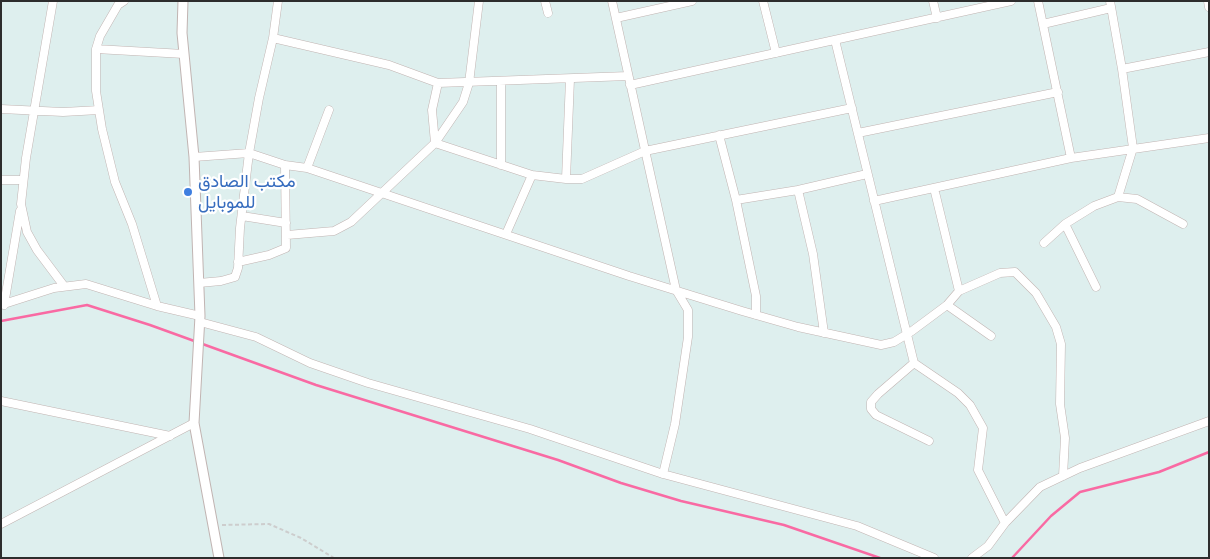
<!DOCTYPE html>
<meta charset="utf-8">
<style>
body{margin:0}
#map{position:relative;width:1210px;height:559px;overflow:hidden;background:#deefee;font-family:Helvetica,sans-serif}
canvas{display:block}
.frame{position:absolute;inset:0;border:2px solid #2d2d2d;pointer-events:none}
</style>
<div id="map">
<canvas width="1210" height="559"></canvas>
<div class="frame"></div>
</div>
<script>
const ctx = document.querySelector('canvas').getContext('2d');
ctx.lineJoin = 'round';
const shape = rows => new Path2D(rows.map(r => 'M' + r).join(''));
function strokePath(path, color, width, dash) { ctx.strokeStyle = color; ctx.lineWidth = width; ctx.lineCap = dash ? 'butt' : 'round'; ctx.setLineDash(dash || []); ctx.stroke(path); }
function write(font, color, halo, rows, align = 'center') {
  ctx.font = font + ' Helvetica,Vazirmatn,sans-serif'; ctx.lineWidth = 4.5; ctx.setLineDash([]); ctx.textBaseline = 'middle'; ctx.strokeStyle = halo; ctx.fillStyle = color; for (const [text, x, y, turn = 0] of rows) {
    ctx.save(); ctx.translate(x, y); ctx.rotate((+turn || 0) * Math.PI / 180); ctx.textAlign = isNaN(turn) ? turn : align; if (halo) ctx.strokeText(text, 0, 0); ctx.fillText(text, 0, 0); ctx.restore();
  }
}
strokePath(shape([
 [1,321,87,305,150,325,316,385,558,460,621,483,681,501,784,525,880,558],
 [1012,558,1051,516,1080,492,1159,472,1209,452]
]), '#f96aa3', 2.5);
const minor = shape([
 [53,1,26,158,21,204,27,232,37,250,64,286],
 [124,1,118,5,100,36,96,49,96,91,102,129,115,182,132,224,157,306],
 [545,1,548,13],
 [612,1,676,290,688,310,688,337,675,424,663,474],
 [763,1,776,53],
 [933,1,937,18],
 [1038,1,1071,158],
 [1110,1,1122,69,1133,148,1118,197],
 [1208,1,1209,7],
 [616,18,692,1],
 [1043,24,1111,8],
 [273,38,389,65,438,83,628,76],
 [835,40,914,363,958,393,970,405,983,428,978,470,1005,523],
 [96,49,184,54],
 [1122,69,1209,52],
 [438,83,432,110,435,143,532,175,566,179,582,179,645,151,852,108],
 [630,85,1011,1],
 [1,109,63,112,99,110],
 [858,133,1058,92],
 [719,135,736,200,798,190,867,174],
 [194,157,249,153,285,165,307,168,629,276,742,311,798,327,881,345,894,342,912,331,947,305,959,291,1000,273,1015,272,1036,293,1056,327,1061,344,1060,404,1065,438,1063,476],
 [501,165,501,82],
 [307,168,329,110],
 [566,179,570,79],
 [1,180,23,180],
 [934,188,959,291],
 [798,190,813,254,824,333],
 [736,200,756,296,756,315],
 [874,201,1071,158,1209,138],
 [242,216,286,223],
 [1065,224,1096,287],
 [506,234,532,175],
 [287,235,334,231,351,222,435,143,463,102,469,83,479,1],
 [1044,243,1065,224,1094,206,1118,197,1137,199,1183,224],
 [238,262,269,255,286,248,285,165],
 [199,283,221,281,235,277,238,268,240,228,249,153,259,98,273,38,278,1],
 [1,305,54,288,86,284,157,306,200,316],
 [4,305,20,211],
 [947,305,991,336],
 [200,322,256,337,310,363,368,383,530,429,663,474,857,526,934,558],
 [914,363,878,394,871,402,871,409,876,415,929,441],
 [1,401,170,436],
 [1,524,194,423],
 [972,558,988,546,1005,523,1040,487,1080,468,1209,421]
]);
const tertiary = shape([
 [183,1,182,33,194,157,200,316,194,423,219,558]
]);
strokePath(minor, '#c1b4b2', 9);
strokePath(tertiary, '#c1b4b2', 11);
strokePath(shape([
 [222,525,269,524,301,538,334,558]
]), '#cdcdcd', 2, [4, 2.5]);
strokePath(minor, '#fff', 8);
strokePath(tertiary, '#fff', 9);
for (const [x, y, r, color] of [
 [188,192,5,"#3f7fe0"]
]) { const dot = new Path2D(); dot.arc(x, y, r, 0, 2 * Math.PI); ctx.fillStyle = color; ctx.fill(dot); strokePath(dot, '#fff', 2); }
write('18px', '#366cbe', '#fff', [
 ["مكتب الصادق",198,182],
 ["للموبايل",198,203]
], 'left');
</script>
